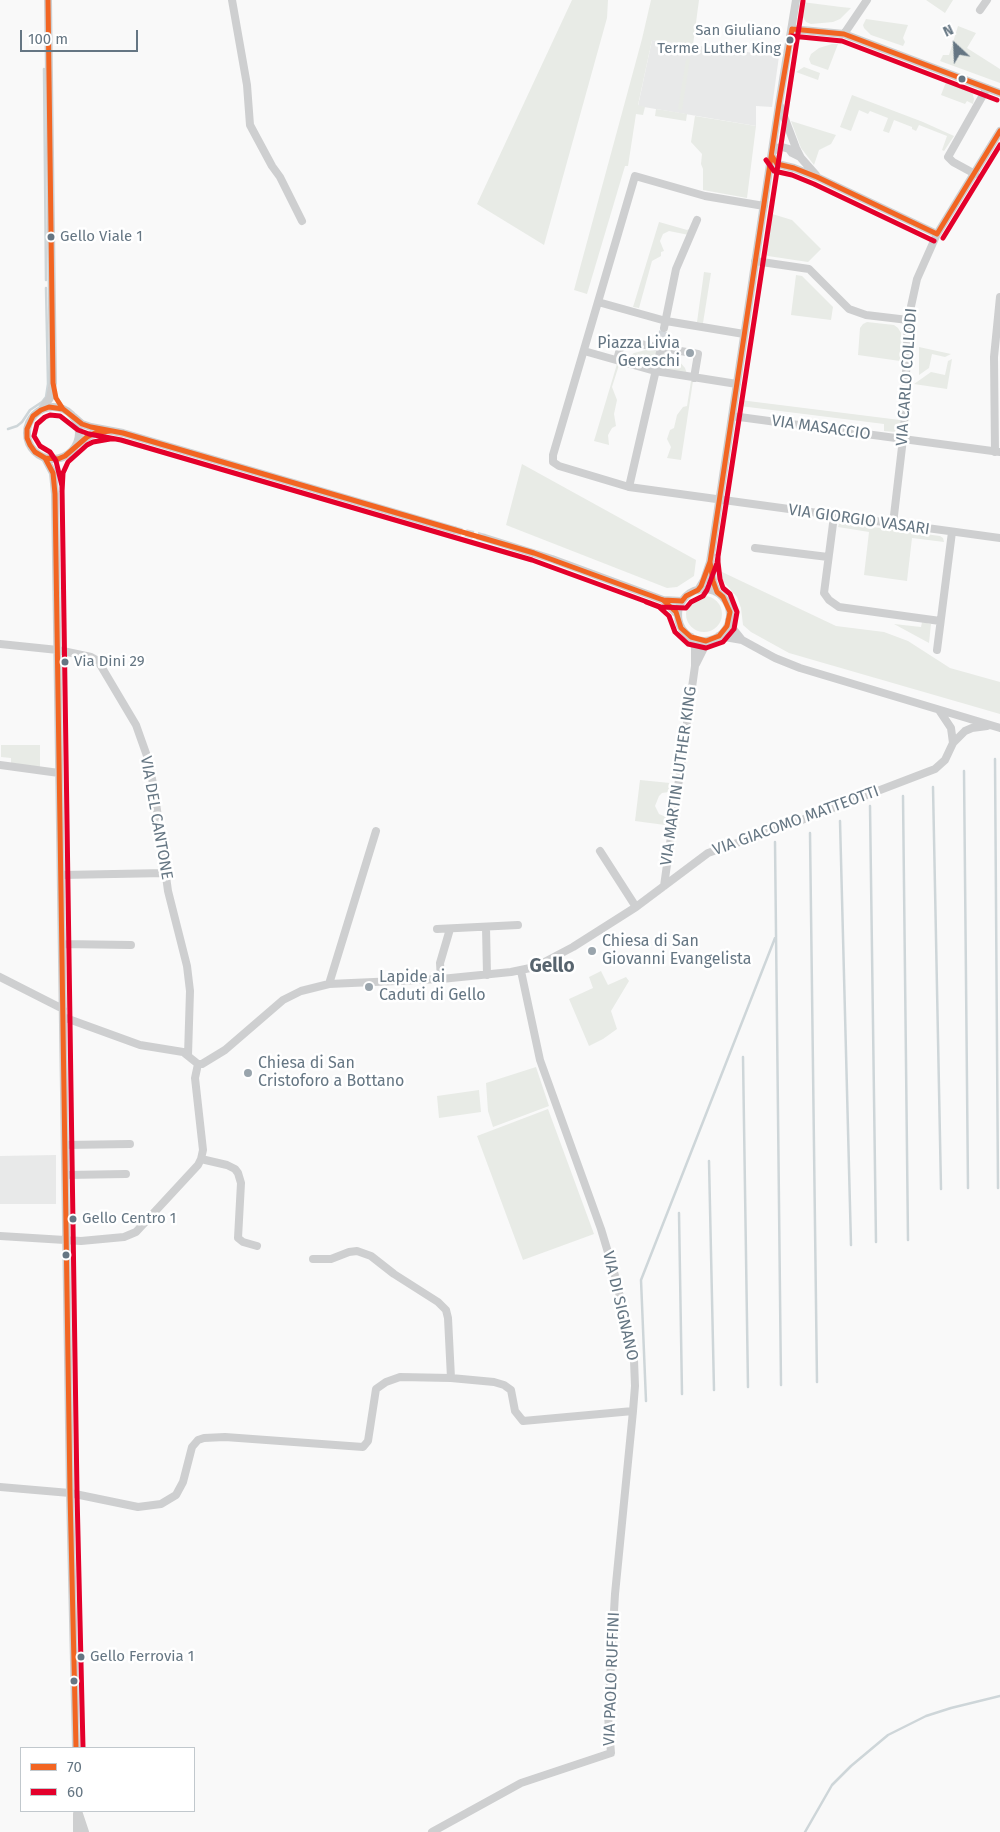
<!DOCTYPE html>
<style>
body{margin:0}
#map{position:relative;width:1000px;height:1832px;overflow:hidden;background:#f9f9f9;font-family:"Fira Sans",sans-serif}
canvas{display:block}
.legend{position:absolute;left:20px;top:1747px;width:175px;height:65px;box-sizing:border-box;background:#fff;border:1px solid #c1c8cd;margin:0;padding:6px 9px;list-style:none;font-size:15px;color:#657683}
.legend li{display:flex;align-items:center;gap:10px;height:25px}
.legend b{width:25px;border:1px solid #c1c8cd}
.north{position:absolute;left:930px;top:20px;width:50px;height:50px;-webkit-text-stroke:4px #fff;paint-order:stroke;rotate:335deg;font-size:14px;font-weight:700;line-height:20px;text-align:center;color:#657683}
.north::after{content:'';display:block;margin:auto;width:18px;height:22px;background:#657683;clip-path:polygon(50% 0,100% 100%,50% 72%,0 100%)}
.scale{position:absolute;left:20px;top:30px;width:118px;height:22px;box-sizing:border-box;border:2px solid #657683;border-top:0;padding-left:6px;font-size:15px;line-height:18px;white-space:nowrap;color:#657683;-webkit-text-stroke:4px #fff;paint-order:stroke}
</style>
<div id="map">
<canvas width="1000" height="1832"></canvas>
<ul class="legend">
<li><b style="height:6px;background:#f26522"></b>70</li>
<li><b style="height:6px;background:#e4002b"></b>60</li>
</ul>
<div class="north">N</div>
<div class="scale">100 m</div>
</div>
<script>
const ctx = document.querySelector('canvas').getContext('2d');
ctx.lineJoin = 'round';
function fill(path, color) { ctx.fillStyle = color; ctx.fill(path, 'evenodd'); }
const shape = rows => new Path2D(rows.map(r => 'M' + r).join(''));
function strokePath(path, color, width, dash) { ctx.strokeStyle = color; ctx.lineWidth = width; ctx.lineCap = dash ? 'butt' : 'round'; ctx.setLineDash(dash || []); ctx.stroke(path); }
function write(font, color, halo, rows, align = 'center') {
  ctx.font = font + ' "Fira Sans",sans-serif'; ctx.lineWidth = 5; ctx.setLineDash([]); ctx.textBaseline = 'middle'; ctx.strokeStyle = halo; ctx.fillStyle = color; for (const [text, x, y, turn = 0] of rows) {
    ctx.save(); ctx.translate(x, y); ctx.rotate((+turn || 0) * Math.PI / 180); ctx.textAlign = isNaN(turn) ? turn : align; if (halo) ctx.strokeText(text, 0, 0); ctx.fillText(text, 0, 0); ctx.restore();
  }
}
fill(shape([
 [652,40,779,56,772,107,756,106,756,126,638,106],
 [56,1155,56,1204,0,1204,0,1156]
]), '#e8e9e9');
fill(shape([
 [572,0,608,0,607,18,544,245,477,204],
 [651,0,699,0,693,45,652,40,638,105,645,107,643,115,636,114,628,166,625,166,587,294,574,290,642,39],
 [926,0,953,0,945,13],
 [802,2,841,7,851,8,840,19,833,22,811,24,806,22,801,14],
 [866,19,908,25,903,38,905,42,903,46,871,35,864,28,863,25],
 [958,26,976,33,967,48,1000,69,1000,83,940,61,943,55,949,55],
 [832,44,838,44,828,70,811,64,809,59,811,54,819,48],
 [686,59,690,59,682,110,678,109],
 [804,67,820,73,818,80,796,72],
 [946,82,972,92,974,99,973,104,967,101,965,104,941,95],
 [852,95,923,122,954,136,944,151,942,150,947,136,919,125,916,131,912,129,912,127,894,120,889,133,883,131,888,118,870,111,868,114,859,110,851,131,840,127],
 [656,109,687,114,686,121,655,116],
 [695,116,756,126,747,198,703,190,703,169,701,164,702,154,691,142],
 [791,121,836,135,831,144,819,150,814,165,801,148],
 [769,213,792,220,821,249,808,262,768,256,763,251],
 [659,222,687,230,691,228,689,235,669,231,663,234,660,241,664,251,661,252,661,256,652,261,639,308,633,307],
 [704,272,711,273,703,323,697,322],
 [796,275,802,276,833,307,831,320,791,315],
 [867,322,894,325,898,328,901,333,900,361,858,355,860,328,863,324],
 [919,347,951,354,945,357,932,354,929,368,919,375],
 [656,349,656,363,648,366,624,360,634,353,646,350],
 [664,351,679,361,685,368,687,374,664,369,661,365],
 [952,359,947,389,914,384,931,372,945,375,948,361],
 [617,364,619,365,612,387,617,400,614,414,616,426,612,428,608,435,609,445,594,441],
 [691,381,693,381,681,460,667,458,671,447,667,439,670,430,674,428,677,415,683,407,687,406],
 [740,400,900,420,900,428,895,432,884,431,884,424,740,406],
 [522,464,696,560,694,576,677,587,667,588,506,525],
 [843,523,940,536,943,538,944,542,912,538,907,581,864,575,869,532,838,527,839,524],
 [720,571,836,626,884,632,908,641,950,668,1000,682,1000,714,789,653,751,632,743,625,741,608,737,597,723,581],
 '686 614a18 18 0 1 1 36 0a18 18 0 1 1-36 0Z',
 [922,622,931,624,929,643,894,624,921,627],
 [1,745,40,745,40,767,11,763,11,758,1,757],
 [640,780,670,783,669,792,662,793,659,796,655,806,659,814,666,817,665,825,635,821],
 [601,971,608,985,626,977,629,981,611,1011,617,1029,603,1039,589,1046,569,999,593,988,589,977],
 [536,1067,549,1106,493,1127,488,1111,486,1083],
 [479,1090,481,1112,439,1118,437,1096],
 [548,1109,594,1234,523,1260,477,1136]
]), '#e8ebe6');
strokePath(shape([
 [44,69,46,280],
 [8,429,17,426,22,422,30,410,42,402,46,397,48,384,46,288],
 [995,759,998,1188],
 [964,771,968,1188],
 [933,787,941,1189],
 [903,796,908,1240],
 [870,806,876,1242],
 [840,821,851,1245],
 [810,833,817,1382],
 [775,842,781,1385],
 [743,1057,748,1387],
 [709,1161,714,1390],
 [679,1213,682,1394],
 [646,1401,641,1280,775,938],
 [805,1832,832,1785,851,1766,888,1735,926,1716,951,1708,1000,1696]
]), '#ced6d9', 2.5);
strokePath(shape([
 [661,339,664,328],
 [454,530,485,538]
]), '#d4d8dc', 8, [8, 4]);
strokePath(shape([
 [232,0,247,85,250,125,272,166,280,177,302,221],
 [980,10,987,0],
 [792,29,844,34,1000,93],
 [844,34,867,0],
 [780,106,796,148,801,158,816,175],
 [773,152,777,148,782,147,789,149,792,153,800,157],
 [772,156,777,164,794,168,817,177,937,234],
 [975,174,953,162,948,157,987,88],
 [764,206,705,196,635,176,553,455,553,462,559,466,629,487,1000,538],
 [755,261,809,269,849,309,866,315,908,320],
 [598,302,666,321,744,334],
 [664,328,676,269,697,220],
 [584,351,655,371,737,384],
 [617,360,622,341,698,354,694,378],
 '27 433a26 26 0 1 1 52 0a26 26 0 1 1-52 0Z',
 [41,410,50,398,53,383,48,0],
 [732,416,1000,452],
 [74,417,82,424,91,427,123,433,454,530],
 [78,444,91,435,103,432],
 [995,452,994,357,1000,297],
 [45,458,53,473,55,494,70,1493,76,1748],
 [629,487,661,348],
 [834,516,824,593,829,600,839,607,940,621],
 [893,524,904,430,908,320,917,279,937,234,1000,131],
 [485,538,552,559,663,600,682,601],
 [755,548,828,557],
 [711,566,713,581,717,592],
 '678 615a26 26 0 1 1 52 0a26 26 0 1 1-52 0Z',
 [698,590,704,580,710,562,779,104,796,0],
 [663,600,678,615],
 [729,620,734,630,742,640],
 [719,636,742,640,775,658,800,668,1000,728],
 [0,644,58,650,91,657,98,661,136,725,147,756,154,788,168,891,187,966,190,991,188,1055],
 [937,650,952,532],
 [696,664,704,648,711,640],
 [953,743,965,731,972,728,987,726],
 [0,765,59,773],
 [600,851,636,907],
 [62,875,166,873],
 [664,886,695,666,695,647,691,637],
 [486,927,487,975],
 [437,929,518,925],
 [62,944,131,945],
 [0,977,63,1009],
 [441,979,440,963,450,929],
 [329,984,376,831],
 [63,1017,140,1045,183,1052,198,1064,202,1064,225,1050,283,1000,301,991,329,984,441,979,511,972,535,967,573,947,636,907,708,853,786,826,935,769,945,760,953,743,951,728,939,710],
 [65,1145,130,1144],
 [201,1159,227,1165,235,1169,238,1173,241,1183,238,1238,243,1242,257,1246],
 [66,1175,126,1174],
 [0,1236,81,1241,124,1237,136,1232,198,1165,201,1159,203,1150,195,1078,198,1064],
 [313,1259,331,1259,349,1252,357,1251,371,1256,394,1274,438,1302,446,1310,448,1318,451,1378],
 [0,1487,70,1493,138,1507,161,1504,176,1495,183,1482,192,1447,198,1440,204,1438,225,1437,363,1447,368,1441,376,1389,386,1382,400,1377,451,1378,494,1382,504,1385,511,1390,515,1411,523,1421,633,1411,635,1386,634,1360,616,1279,601,1229,540,1060,521,971],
 [78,1811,85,1832],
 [77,1832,77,1814],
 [432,1832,521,1783,611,1753,608,1716,615,1594,633,1411]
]), '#cecfd0', 8);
strokePath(shape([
 [48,0,53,383,56,398,63,409,82,424,91,427,123,433,534,553,663,600,682,601],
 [792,29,844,34,1000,93],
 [772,156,777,164,794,168,817,177,937,234],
 [937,234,1000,131],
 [77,420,63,409,49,407,41,410,33,416,27,429,27,438,30,445,35,452,45,458,58,459,65,456,87,437,95,433,110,431],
 [45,458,53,473,55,494,70,1493,76,1748],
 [663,600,676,612,681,628,691,637,706,641,719,636,727,626,730,612,723,597,717,592,713,581,710,562],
 [682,601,686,596,698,590,701,586,710,562,779,104,792,29]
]), '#f26522', 5);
strokePath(shape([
 [791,36,842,41,997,100],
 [766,160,774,171,792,175,814,184,934,241],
 [943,238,1000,145],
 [62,492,63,473,68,462,87,445,93,442,110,439,116,439],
 [646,602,659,607,669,616,675,632,688,644,706,648,723,642,734,629,737,612,730,594,723,588,720,579,718,562,718,555],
 [83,1748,77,1493,62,486,56,461,50,452,40,446,34,436,37,424,45,417,50,415,60,416,78,430,89,434,121,440,532,560,661,607,686,608,691,602,703,596,707,590,717,563,803,1]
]), '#e4002b', 5);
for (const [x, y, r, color] of [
 [790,40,4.5,"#657683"],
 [962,79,4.5,"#657683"],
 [51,237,4.5,"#657683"],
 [690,353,5,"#99a4ac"],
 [65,662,4.5,"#657683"],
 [592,951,5,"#99a4ac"],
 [369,987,5,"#99a4ac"],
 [248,1073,5,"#99a4ac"],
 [73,1219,4.5,"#657683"],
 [66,1255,4.5,"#657683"],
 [81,1657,4.5,"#657683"],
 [74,1681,4.5,"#657683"]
]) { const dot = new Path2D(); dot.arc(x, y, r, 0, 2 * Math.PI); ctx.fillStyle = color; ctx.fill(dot); strokePath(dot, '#fff', 2); }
write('15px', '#657683', '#fff', [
 ["San Giuliano",781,31,"right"],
 ["Terme Luther King",781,49,"right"],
 ["Gello Viale 1",60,237],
 ["Via Dini 29",74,662],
 ["Gello Centro 1",82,1219],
 ["Gello Ferrovia 1",90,1657]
], 'left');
write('16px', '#657683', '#fff', [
 ["Piazza Livia",680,344,"right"],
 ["Gereschi",680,362,"right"],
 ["Chiesa di San",602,942],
 ["Giovanni Evangelista",602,960],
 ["Lapide ai",379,978],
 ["Caduti di Gello",379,996],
 ["Chiesa di San",258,1064],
 ["Cristoforo a Bottano",258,1082]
], 'left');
write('16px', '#657683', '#fff', [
 ["VIA CARLO COLLODI",907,377,-86],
 ["VIA MASACCIO",821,428,8],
 ["VIA GIORGIO VASARI",859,520,8],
 ["VIA MARTIN LUTHER KING",679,776,-82],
 ["VIA DEL CANTONE",156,818,80],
 ["VIA GIACOMO MATTEOTTI",796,821,-20],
 ["VIA DI SIGNANO",620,1306,77],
 ["VIA PAOLO RUFFINI",612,1679,-88]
]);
write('bold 19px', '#57646e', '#fff', [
 ["Gello",552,967]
]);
</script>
